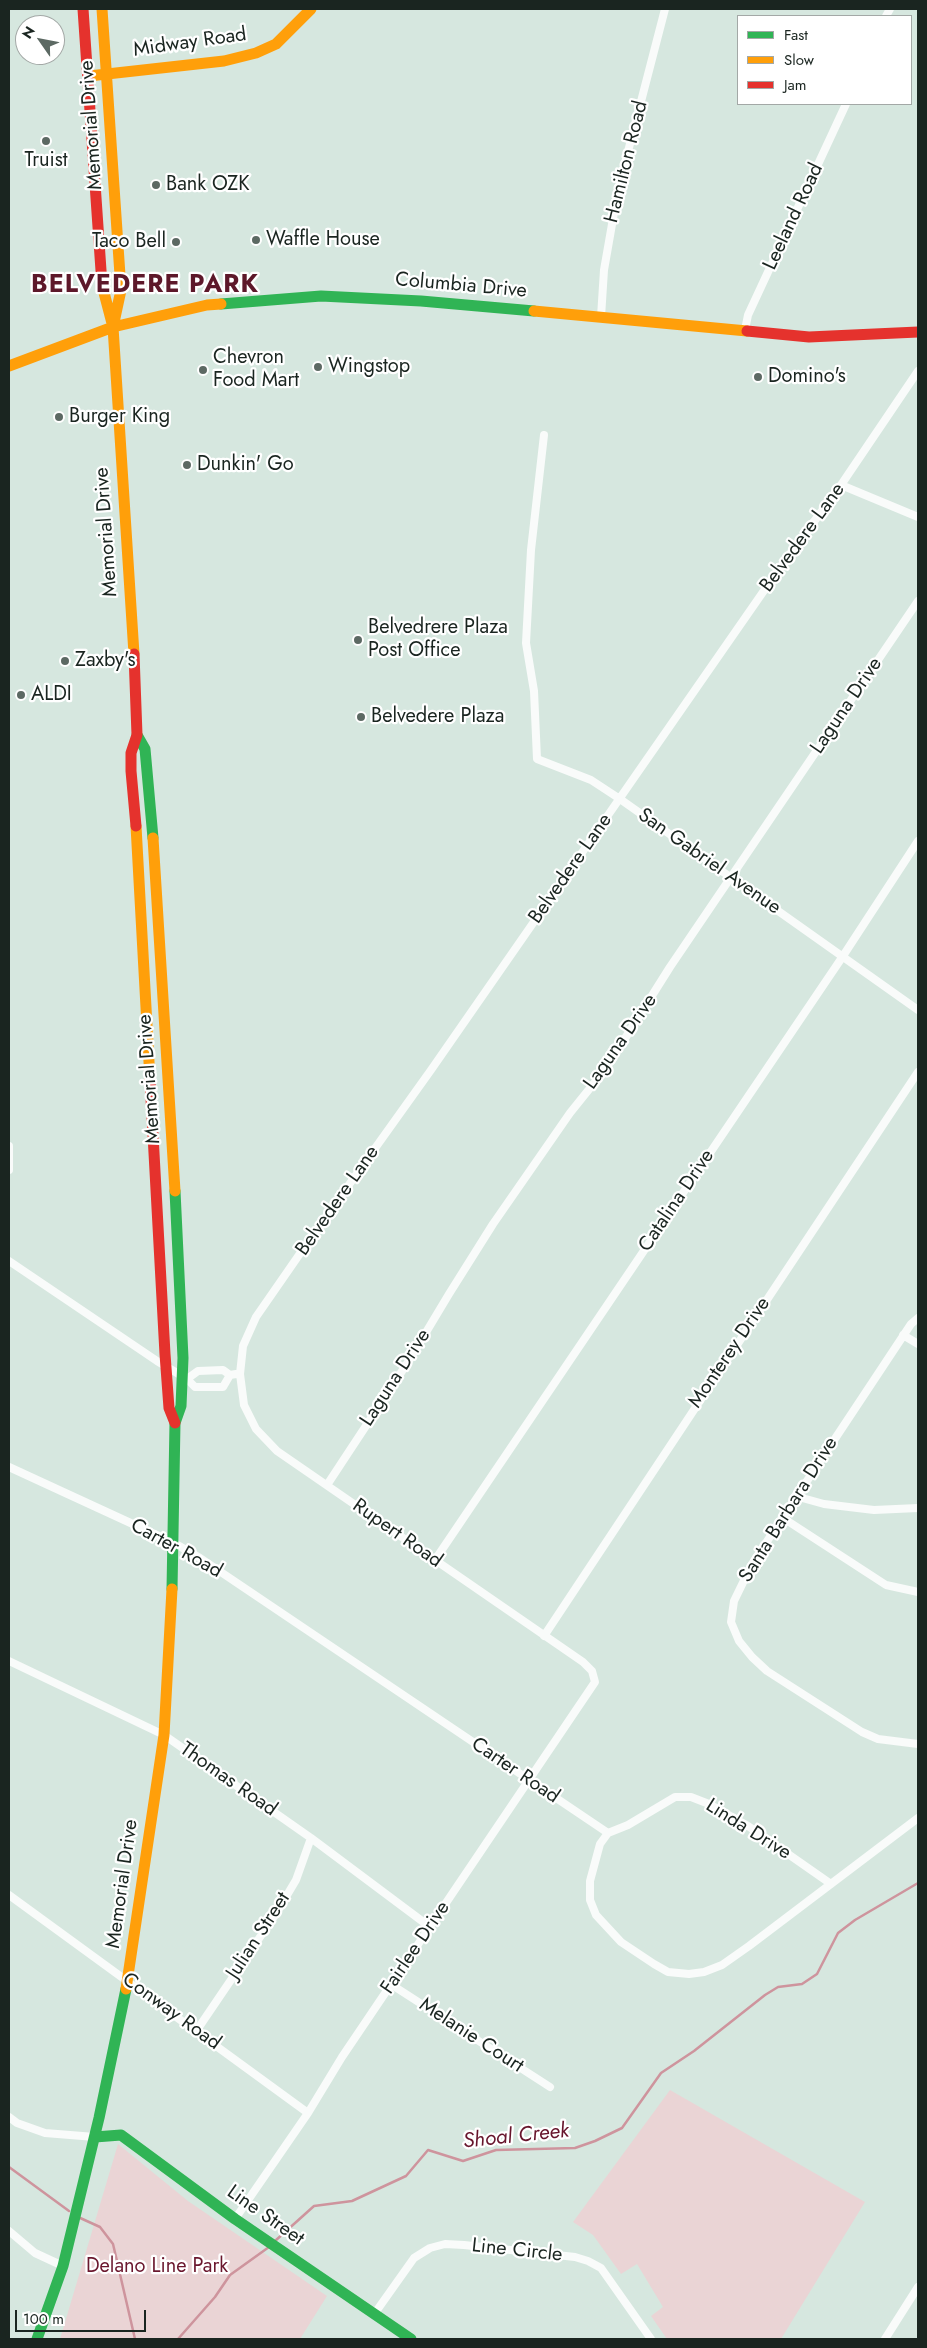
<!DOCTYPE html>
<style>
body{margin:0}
#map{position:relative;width:927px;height:2348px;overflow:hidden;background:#d6e7df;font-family:Jost,sans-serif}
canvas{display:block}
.frame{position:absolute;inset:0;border:10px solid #1a2520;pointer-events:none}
.legend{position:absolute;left:737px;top:15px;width:175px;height:90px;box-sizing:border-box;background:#fff;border:1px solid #a3a8a6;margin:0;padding:6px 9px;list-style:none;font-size:15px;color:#1a2520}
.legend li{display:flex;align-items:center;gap:10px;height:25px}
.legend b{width:25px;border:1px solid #a3a8a6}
.north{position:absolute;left:15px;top:15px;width:50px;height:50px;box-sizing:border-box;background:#fff;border:1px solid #a3a8a6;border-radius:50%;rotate:303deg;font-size:14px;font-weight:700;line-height:20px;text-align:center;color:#1a2520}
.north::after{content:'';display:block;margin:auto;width:18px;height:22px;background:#5c6963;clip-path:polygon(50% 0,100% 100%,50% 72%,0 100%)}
.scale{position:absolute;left:15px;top:2310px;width:131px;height:22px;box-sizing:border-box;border:2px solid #1a2520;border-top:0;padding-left:6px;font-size:15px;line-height:18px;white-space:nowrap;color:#1a2520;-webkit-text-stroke:4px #fff;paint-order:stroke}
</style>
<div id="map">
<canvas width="927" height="2348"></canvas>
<div class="frame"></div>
<ul class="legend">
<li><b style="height:6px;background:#30b455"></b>Fast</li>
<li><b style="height:6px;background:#ff9f0a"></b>Slow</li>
<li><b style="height:6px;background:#e5322d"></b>Jam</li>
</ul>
<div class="north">N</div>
<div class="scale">100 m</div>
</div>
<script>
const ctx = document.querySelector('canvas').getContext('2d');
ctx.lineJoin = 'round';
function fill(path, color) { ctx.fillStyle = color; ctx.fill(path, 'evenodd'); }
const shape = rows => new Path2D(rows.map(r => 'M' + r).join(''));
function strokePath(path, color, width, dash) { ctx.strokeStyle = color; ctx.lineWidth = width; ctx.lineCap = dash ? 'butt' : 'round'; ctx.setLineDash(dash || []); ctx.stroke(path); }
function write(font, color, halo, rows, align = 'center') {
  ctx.font = font + ' Jost,sans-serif'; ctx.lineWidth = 4.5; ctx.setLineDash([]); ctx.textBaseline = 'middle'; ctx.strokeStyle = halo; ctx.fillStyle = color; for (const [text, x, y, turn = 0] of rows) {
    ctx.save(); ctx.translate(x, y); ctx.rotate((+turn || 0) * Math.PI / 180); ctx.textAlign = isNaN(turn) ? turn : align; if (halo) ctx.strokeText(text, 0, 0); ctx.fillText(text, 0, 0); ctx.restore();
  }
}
fill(shape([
 [670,2090,865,2202,781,2339,667,2339,651,2316,663,2307,637,2264,621,2274,593,2235,573,2222],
 [118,2144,188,2201,327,2296,300,2339,60,2339]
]), '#ead4d5');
strokePath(shape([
 [9,2167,69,2211],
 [78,2217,100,2227,113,2244,135,2339],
 [275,2241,314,2206,352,2201,406,2176,428,2150,463,2161,496,2150,575,2148,595,2141,622,2128,661,2073,694,2051,765,1995,778,1987,802,1984,817,1974,838,1933,855,1920,918,1883],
 [178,2339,215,2297,230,2275,269,2247]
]), '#ce949d', 2.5);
strokePath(shape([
 [886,16,890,9],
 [601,317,604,270,618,190,665,9],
 [745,330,748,315,846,104],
 [544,435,531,550,526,643,534,691,537,759,591,780,620,799,918,1010],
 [841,485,918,517],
 [9,1146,9,1170],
 [9,1261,157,1361,187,1379,195,1387,223,1387,230,1375],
 [918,1318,911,1324,752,1564,734,1601,731,1622,739,1641,752,1657,767,1671,862,1732,878,1739,918,1744],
 [903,1335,918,1344],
 [187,1379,198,1371,223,1370,230,1375,236,1374],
 [9,1467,174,1543,200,1558,608,1833],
 [327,1485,410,1359,449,1294,493,1224,570,1113,607,1067,670,967,918,601],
 [795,1496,824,1504,874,1510,918,1508],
 [783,1518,886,1585,918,1592],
 [435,1560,843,956,918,841],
 [544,1636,918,1072],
 [9,1661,164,1735,311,1838,430,1927],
 [608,1833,600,1844,590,1881,590,1900,596,1915,621,1942,654,1964,668,1972,689,1974,704,1972,722,1965,749,1946,918,1818],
 [608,1833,628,1825,675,1797,691,1797,709,1804,748,1826,831,1884],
 [9,1895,308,2113],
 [392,1985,550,2087],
 [197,2030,277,1912,296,1880,311,1838],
 [9,2117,17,2123,45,2133,95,2137],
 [235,2219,308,2113,342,2057,595,1682,592,1671,583,1662,277,1451,256,1429,244,1405,240,1374,243,1346,256,1317,308,1242,431,1070,779,569,841,485,918,371],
 [9,2231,35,2253,63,2266],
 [375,2313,414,2258,430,2248,445,2244,464,2245,575,2257,588,2261,601,2268,651,2339],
 [885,2339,918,2287]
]), '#f9fbfa', 8);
strokePath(shape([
 [221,304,321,296,421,301,534,311],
 [137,735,145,749,153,838],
 [172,1589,175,1423,181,1406,183,1358,175,1191],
 [95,2137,121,2135,235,2219,411,2339],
 [37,2339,63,2266,99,2118,126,1989]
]), '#30b455', 11);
strokePath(shape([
 [102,9,121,290,113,327],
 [89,76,224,61,256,53,276,44,311,9],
 [102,285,113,327,134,654],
 [534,311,747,331],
 [9,366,113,327,207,305,221,304],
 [136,826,150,1080],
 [153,838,175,1191],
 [126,1989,164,1735,172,1589]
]), '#ff9f0a', 11);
strokePath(shape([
 [83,9,102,285],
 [747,331,809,337,918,332],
 [134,654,137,735,131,753,131,771,136,826],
 [150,1080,165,1354,169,1408,175,1423]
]), '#e5322d', 11);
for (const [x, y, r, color] of [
 [46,141,5,"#5c6963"],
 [156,185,5,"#5c6963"],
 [256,240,5,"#5c6963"],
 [176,242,5,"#5c6963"],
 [318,367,5,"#5c6963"],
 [203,370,5,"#5c6963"],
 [758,377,5,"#5c6963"],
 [59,417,5,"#5c6963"],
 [187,465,5,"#5c6963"],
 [358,640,5,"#5c6963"],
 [65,661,5,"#5c6963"],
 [21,695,5,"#5c6963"],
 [361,717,5,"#5c6963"]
]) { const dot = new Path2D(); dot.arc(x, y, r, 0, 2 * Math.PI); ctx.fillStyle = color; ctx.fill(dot); strokePath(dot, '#fff', 2); }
write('20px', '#1a2520', '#fff', [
 ["Midway Road",190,43,-8],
 ["Memorial Drive",92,125,-94],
 ["Hamilton Road",627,162,-76],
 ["Leeland Road",794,217,-65],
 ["Columbia Drive",461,286,5],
 ["Memorial Drive",107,532,-94],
 ["Belvedere Lane",803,538,-54],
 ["Laguna Drive",847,706,-56],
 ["San Gabriel Avenue",709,862,35],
 ["Belvedere Lane",571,869,-55],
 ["Laguna Drive",621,1042,-55],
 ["Memorial Drive",150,1079,-94],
 ["Belvedere Lane",338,1201,-55],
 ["Catalina Drive",677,1201,-56],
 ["Monterey Drive",730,1353,-56],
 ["Laguna Drive",396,1378,-57],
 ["Santa Barbara Drive",789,1510,-58],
 ["Rupert Road",397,1534,35],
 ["Carter Road",176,1549,29],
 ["Carter Road",515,1771,34],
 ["Thomas Road",228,1780,35],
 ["Linda Drive",748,1830,32],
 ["Memorial Drive",123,1884,-82],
 ["Julian Street",259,1936,-57],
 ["Fairlee Drive",416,1948,-56],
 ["Conway Road",171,2012,36],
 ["Melanie Court",471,2036,33],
 ["Line Street",265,2216,35],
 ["Line Circle",517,2251,6]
]);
write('20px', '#1a2520', '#fff', [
 ["Truist",46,161,"center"],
 ["Bank OZK",166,185],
 ["Waffle House",266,240],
 ["Taco Bell",166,242,"right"],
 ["Chevron",213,358],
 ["Food Mart",213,381],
 ["Wingstop",328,367],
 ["Domino's",768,377],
 ["Burger King",69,417],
 ["Dunkin' Go",197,465],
 ["Belvedrere Plaza",368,628],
 ["Post Office",368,651],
 ["Zaxby's",75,661],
 ["ALDI",31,695],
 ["Belvedere Plaza",371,717]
], 'left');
write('20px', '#6a172e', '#fff', [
 ["Delano Line Park",157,2267]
]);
write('italic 21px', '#67152c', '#fff', [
 ["Shoal Creek",516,2137,-6]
]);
ctx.letterSpacing = '1px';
write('bold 25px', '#5d182a', '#fff', [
 ["BELVEDERE PARK",145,286]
]);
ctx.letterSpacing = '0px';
</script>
